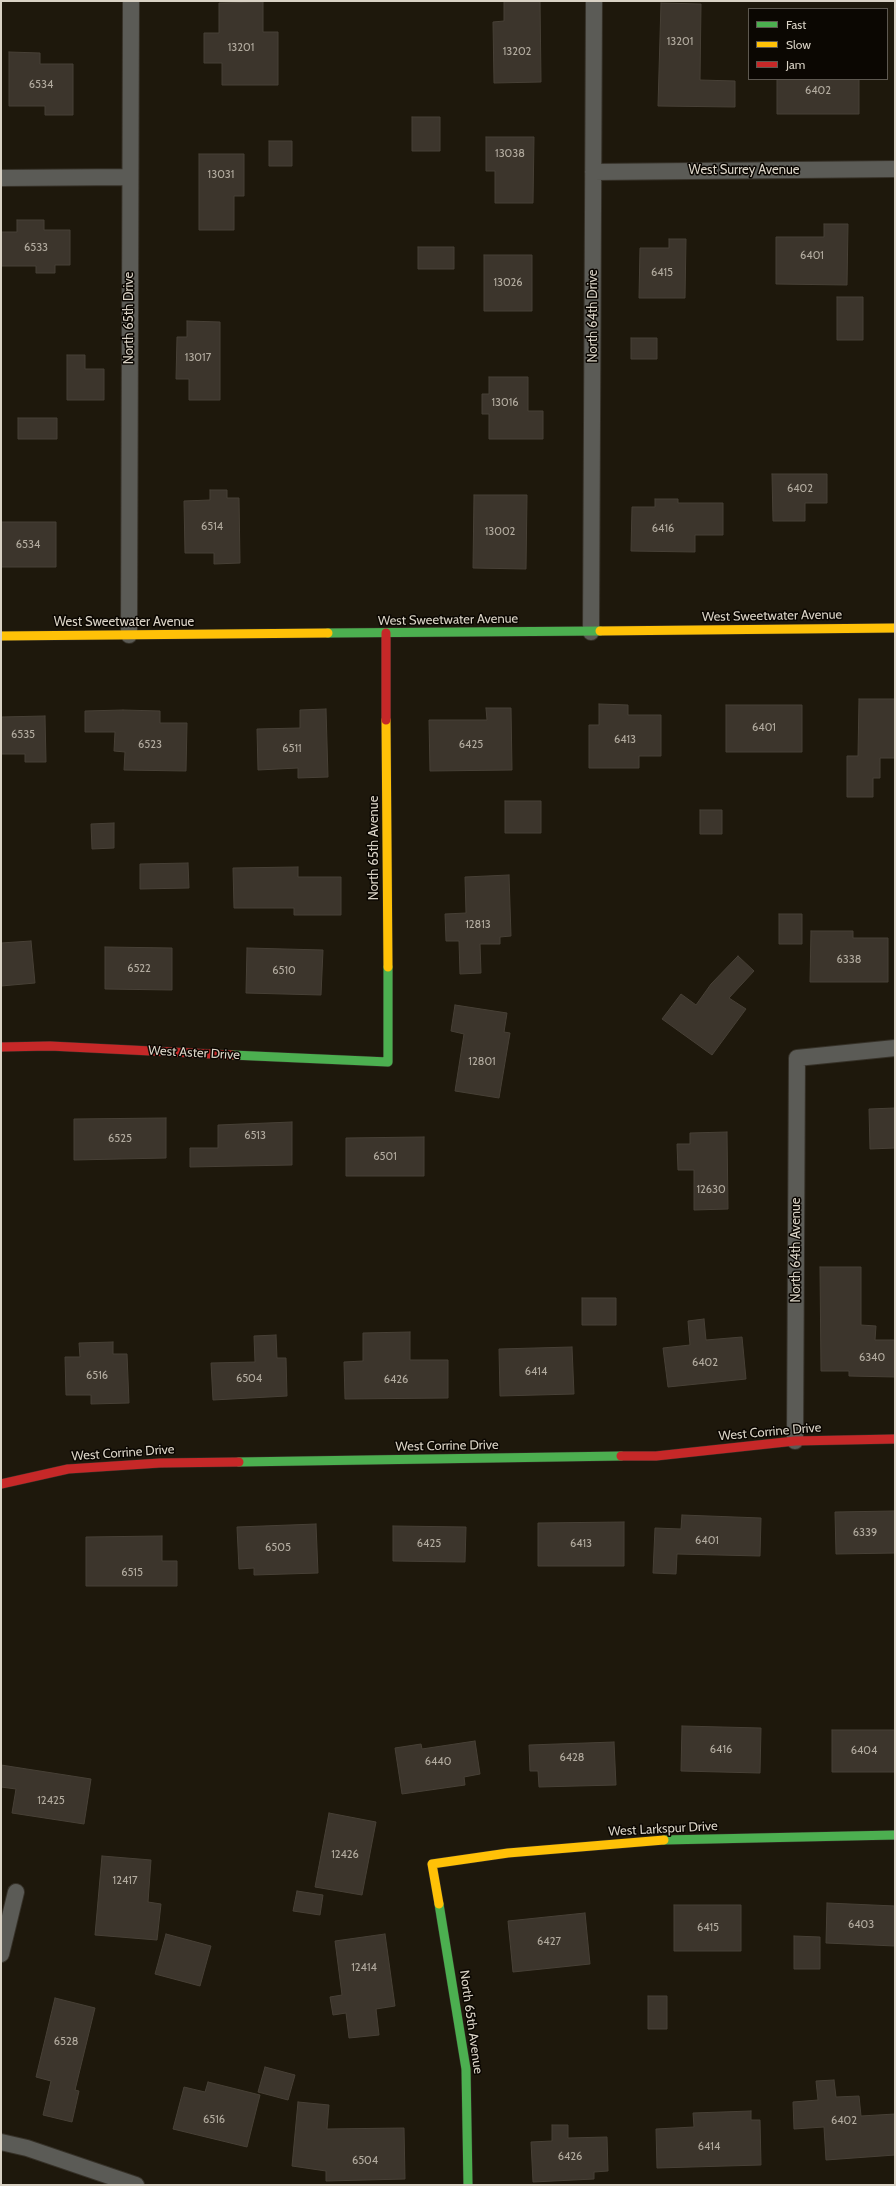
<!DOCTYPE html>
<style>
body{margin:0}
#map{position:relative;width:896px;height:2186px;overflow:hidden;background:#1e180c;font-family:Cabin,sans-serif}
canvas{display:block}
.frame{position:absolute;inset:0;border:2px solid #d9d2c5;pointer-events:none}
.legend{position:absolute;left:748px;top:8px;width:140px;height:72px;box-sizing:border-box;background:#0b0702;border:1px solid #5d5850;margin:0;padding:5px 7px;list-style:none;font-size:12px;color:#d9d2c5}
.legend li{display:flex;align-items:center;gap:8px;height:20px}
.legend b{width:20px;border:1px solid #5d5850}
</style>
<div id="map">
<canvas width="896" height="2186"></canvas>
<div class="frame"></div>
<ul class="legend">
<li><b style="height:5px;background:#4caf50"></b>Fast</li>
<li><b style="height:5px;background:#ffc107"></b>Slow</li>
<li><b style="height:5px;background:#c62828"></b>Jam</li>
</ul>
</div>
<script>
const ctx = document.querySelector('canvas').getContext('2d');
ctx.lineJoin = 'round';
function fill(path, color) { ctx.fillStyle = color; ctx.fill(path, 'evenodd'); }
const shape = rows => new Path2D(rows.map(r => 'M' + r).join(''));
function strokePath(path, color, width, dash) { ctx.strokeStyle = color; ctx.lineWidth = width; ctx.lineCap = dash ? 'butt' : 'round'; ctx.setLineDash(dash || []); ctx.stroke(path); }
function write(font, color, halo, rows, align = 'center') {
  ctx.font = font + ' Cabin,sans-serif'; ctx.lineWidth = 3; ctx.setLineDash([]); ctx.textBaseline = 'middle'; ctx.strokeStyle = halo; ctx.fillStyle = color; for (const [text, x, y, turn = 0] of rows) {
    ctx.save(); ctx.translate(x, y); ctx.rotate((+turn || 0) * Math.PI / 180); ctx.textAlign = isNaN(turn) ? turn : align; if (halo) ctx.strokeText(text, 0, 0); ctx.fillText(text, 0, 0); ctx.restore();
  }
}
const building = shape([
 [504,1,540,1,541,82,494,83,493,22,504,21,504,1],
 [263,2,263,32,278,32,278,85,222,85,222,63,204,63,204,33,219,33,219,3,263,2],
 [661,3,701,4,700,80,735,81,735,107,658,106,661,3],
 [9,52,40,53,40,64,73,64,73,115,45,115,45,106,9,106,9,52],
 [777,79,859,79,859,114,777,114,777,79],
 [412,117,440,117,440,151,412,151,412,117],
 [486,137,534,137,533,203,495,203,495,171,486,171,486,137],
 [269,141,292,141,292,166,269,166,269,141],
 [199,154,244,154,244,196,234,196,234,230,199,230,199,154],
 [17,220,44,220,44,230,70,230,70,265,55,265,55,273,36,273,36,266,1,266,1,232,17,232,17,220],
 [824,224,848,224,847,285,776,284,776,237,824,237,824,224],
 [669,239,686,239,685,298,639,298,640,248,669,248,669,239],
 [418,247,454,247,454,269,418,269,418,247],
 [484,255,532,255,532,311,484,311,484,255],
 [837,297,863,297,863,340,837,340,837,297],
 [187,321,220,322,220,400,189,400,189,379,176,379,177,337,187,337,187,321],
 [631,338,657,338,657,359,631,359,631,338],
 [67,355,85,355,85,369,104,369,104,400,67,400,67,355],
 [489,377,528,377,528,411,543,411,543,439,489,439,489,414,482,414,482,394,489,394,489,377],
 [18,418,57,418,57,439,18,439,18,418],
 [772,474,827,474,827,503,805,503,805,521,773,521,772,474],
 [210,490,227,490,227,498,239,498,240,563,214,564,214,553,185,553,184,501,210,500,210,490],
 [474,495,527,495,526,569,473,568,474,495],
 [655,499,678,499,678,503,723,503,723,535,695,535,695,552,631,551,632,507,655,507,655,499],
 [1,522,56,522,56,567,1,567,1,522],
 [859,699,895,699,895,758,880,758,880,778,873,778,873,797,847,797,847,756,858,756,859,699],
 [599,704,628,705,628,715,661,715,661,756,639,756,639,768,589,768,589,725,599,725,599,704],
 [726,705,802,705,802,752,726,752,726,705],
 [486,708,511,708,512,770,430,771,429,720,487,720,486,708],
 [326,709,328,777,298,778,298,768,258,770,257,729,300,728,300,710,326,709],
 [123,710,160,711,160,723,187,723,186,771,124,770,125,752,114,751,115,732,85,732,85,711,123,710],
 [45,716,46,762,25,762,25,754,1,754,1,717,45,716],
 [505,801,541,801,541,833,505,833,505,801],
 [700,810,722,810,722,834,700,834,700,810],
 [114,823,114,848,92,849,91,824,114,823],
 [188,863,189,888,140,889,140,864,188,863],
 [298,867,298,877,341,877,341,915,294,915,294,908,234,908,233,868,298,867],
 [509,875,511,936,500,937,500,944,480,944,481,973,460,974,459,941,446,941,445,914,466,913,465,877,509,875],
 [779,914,802,914,802,944,779,944,779,914],
 [811,931,853,931,853,938,888,938,888,982,810,982,811,931],
 [31,941,35,983,1,986,1,943,31,941],
 [105,947,172,948,172,990,105,989,105,947],
 [247,948,323,950,321,995,246,993,247,948],
 [738,956,754,971,729,998,746,1009,712,1055,662,1019,681,994,696,1005,711,984,738,956],
 [455,1005,507,1013,504,1032,510,1033,499,1098,455,1091,464,1034,451,1031,455,1005],
 [895,1108,895,1148,870,1149,869,1109,895,1108],
 [166,1118,166,1158,74,1160,74,1119,166,1118],
 [292,1122,292,1165,190,1167,190,1148,218,1148,218,1125,292,1122],
 [727,1132,728,1209,694,1210,694,1170,678,1170,677,1144,690,1144,690,1133,727,1132],
 [424,1137,424,1176,346,1176,346,1138,424,1137],
 [820,1267,861,1267,861,1325,876,1326,875,1340,895,1340,895,1377,849,1376,849,1371,821,1371,820,1267],
 [582,1298,616,1298,616,1325,582,1325,582,1298],
 [704,1319,706,1340,742,1337,746,1379,668,1387,663,1348,690,1345,688,1321,704,1319],
 [410,1332,410,1360,448,1360,448,1398,345,1399,344,1362,363,1361,363,1333,410,1332],
 [276,1335,277,1358,286,1358,287,1396,213,1400,211,1363,255,1362,254,1336,276,1335],
 [113,1342,113,1354,127,1354,129,1403,91,1404,91,1395,66,1395,65,1357,80,1357,79,1343,113,1342],
 [572,1347,574,1394,500,1396,499,1349,572,1347],
 [895,1511,895,1553,836,1554,835,1512,895,1511],
 [682,1515,761,1518,760,1556,677,1554,676,1574,653,1573,655,1528,681,1529,682,1515],
 [624,1522,624,1566,538,1566,538,1523,624,1522],
 [316,1524,318,1573,254,1575,254,1568,239,1569,237,1527,316,1524],
 [393,1526,466,1527,465,1562,393,1561,393,1526],
 [162,1536,162,1561,177,1561,177,1586,86,1586,86,1537,162,1536],
 [682,1726,761,1728,760,1773,681,1771,682,1726],
 [832,1730,895,1730,895,1772,832,1772,832,1730],
 [475,1741,480,1774,464,1777,465,1785,402,1794,395,1748,421,1744,422,1749,475,1741],
 [614,1742,616,1785,539,1787,538,1771,530,1771,529,1745,614,1742],
 [1,1765,91,1779,84,1824,12,1813,16,1789,1,1787,1,1765],
 [329,1813,376,1822,362,1895,315,1887,329,1813],
 [102,1856,151,1860,148,1902,161,1904,157,1940,95,1935,102,1856],
 [297,1891,323,1895,320,1915,293,1911,297,1891],
 [827,1903,895,1906,895,1946,826,1943,827,1903],
 [674,1905,741,1905,741,1951,674,1951,674,1905],
 [585,1913,590,1964,513,1972,508,1921,585,1913],
 [166,1934,211,1946,200,1986,155,1974,166,1934],
 [385,1934,395,2006,376,2009,379,2035,349,2038,346,2013,333,2015,330,1997,342,1995,335,1941,385,1934],
 [794,1936,820,1937,820,1969,794,1969,794,1936],
 [648,1996,667,1996,667,2029,648,2029,648,1996],
 [55,1998,95,2008,75,2090,79,2091,72,2122,43,2115,51,2081,36,2077,55,1998],
 [265,2067,295,2075,288,2100,258,2092,265,2067],
 [834,2080,836,2097,859,2096,861,2116,895,2114,895,2155,826,2160,824,2127,794,2129,793,2102,818,2100,816,2081,834,2080],
 [208,2082,260,2095,247,2147,173,2129,184,2087,205,2092,208,2082],
 [298,2102,329,2105,327,2129,404,2128,405,2179,326,2181,326,2171,292,2166,298,2102],
 [751,2111,751,2120,760,2120,761,2165,657,2168,656,2129,694,2127,693,2113,751,2111],
 [552,2125,568,2125,568,2138,607,2137,608,2171,594,2172,594,2179,533,2182,531,2142,552,2141,552,2125]
]);
fill(building, '#3c352c');
strokePath(building, '#474036', 1);
const street = shape([
 [593,172,895,169],
 [1,178,129,177],
 [591,632,594,1],
 [129,635,131,1],
 [795,1441,797,1058,895,1048],
 [1,1954,16,1892],
 [1,2142,27,2148,136,2185]
]);
const fast = shape([
 [328,633,600,631],
 [232,1055,388,1062,388,967],
 [239,1462,621,1456],
 [664,1840,895,1835],
 [439,1904,466,2069,468,2185]
]);
const slow = shape([
 [600,631,895,628],
 [1,636,328,633],
 [386,720,388,967],
 [439,1904,432,1864,508,1853,664,1840]
]);
const jam = shape([
 [386,633,386,720],
 [1,1047,50,1046,232,1055],
 [621,1456,656,1456,795,1441,895,1439],
 [1,1484,68,1469,160,1463,239,1462]
]);
strokePath(street, '#363128', 18);
strokePath(fast, '#363128', 10);
strokePath(slow, '#363128', 10);
strokePath(jam, '#363128', 10);
strokePath(street, '#5b5b56', 16);
strokePath(fast, '#4caf50', 9);
strokePath(slow, '#ffc107', 9);
strokePath(jam, '#c62828', 9);
write('11px', '#b2ab9f', null, [
 ["13201",680,42],
 ["13201",241,48],
 ["13202",517,52],
 ["6534",41,85],
 ["6402",818,91],
 ["13038",510,154],
 ["13031",221,175],
 ["6533",36,248],
 ["6401",812,256],
 ["6415",662,273],
 ["13026",508,283],
 ["13017",198,358],
 ["13016",505,403],
 ["6402",800,489],
 ["6514",212,527],
 ["6416",663,529],
 ["13002",500,532],
 ["6534",28,545],
 ["6401",764,728],
 ["6535",23,735],
 ["6413",625,740],
 ["6523",150,745],
 ["6425",471,745],
 ["6511",292,749],
 ["12813",478,925],
 ["6338",849,960],
 ["6522",139,969],
 ["6510",284,971],
 ["12801",482,1062],
 ["6513",255,1136],
 ["6525",120,1139],
 ["6501",385,1157],
 ["12630",711,1190],
 ["6340",872,1358],
 ["6402",705,1363],
 ["6414",536,1372],
 ["6516",97,1376],
 ["6504",249,1379],
 ["6426",396,1380],
 ["6339",865,1533],
 ["6401",707,1541],
 ["6425",429,1544],
 ["6413",581,1544],
 ["6505",278,1548],
 ["6515",132,1573],
 ["6416",721,1750],
 ["6404",864,1751],
 ["6428",572,1758],
 ["6440",438,1762],
 ["12425",51,1801],
 ["12426",345,1855],
 ["12417",125,1881],
 ["6403",861,1925],
 ["6415",708,1928],
 ["6427",549,1942],
 ["12414",364,1968],
 ["6528",66,2042],
 ["6516",214,2120],
 ["6402",844,2121],
 ["6414",709,2147],
 ["6426",570,2157],
 ["6504",365,2161]
]);
write('13px', '#d9d2c5', '#0b0702', [
 ["West Surrey Avenue",744,170],
 ["North 64th Drive",593,316,-90],
 ["North 65th Drive",129,318,-90],
 ["West Sweetwater Avenue",772,616,-1],
 ["West Sweetwater Avenue",448,620,-1],
 ["West Sweetwater Avenue",124,622],
 ["North 65th Avenue",374,848,-90],
 ["West Aster Drive",194,1053,3],
 ["North 64th Avenue",796,1250,-90],
 ["West Corrine Drive",770,1432,-5],
 ["West Corrine Drive",447,1446,-1],
 ["West Corrine Drive",123,1453,-4],
 ["West Larkspur Drive",663,1829,-3],
 ["North 65th Avenue",471,2022,82]
]);
</script>
